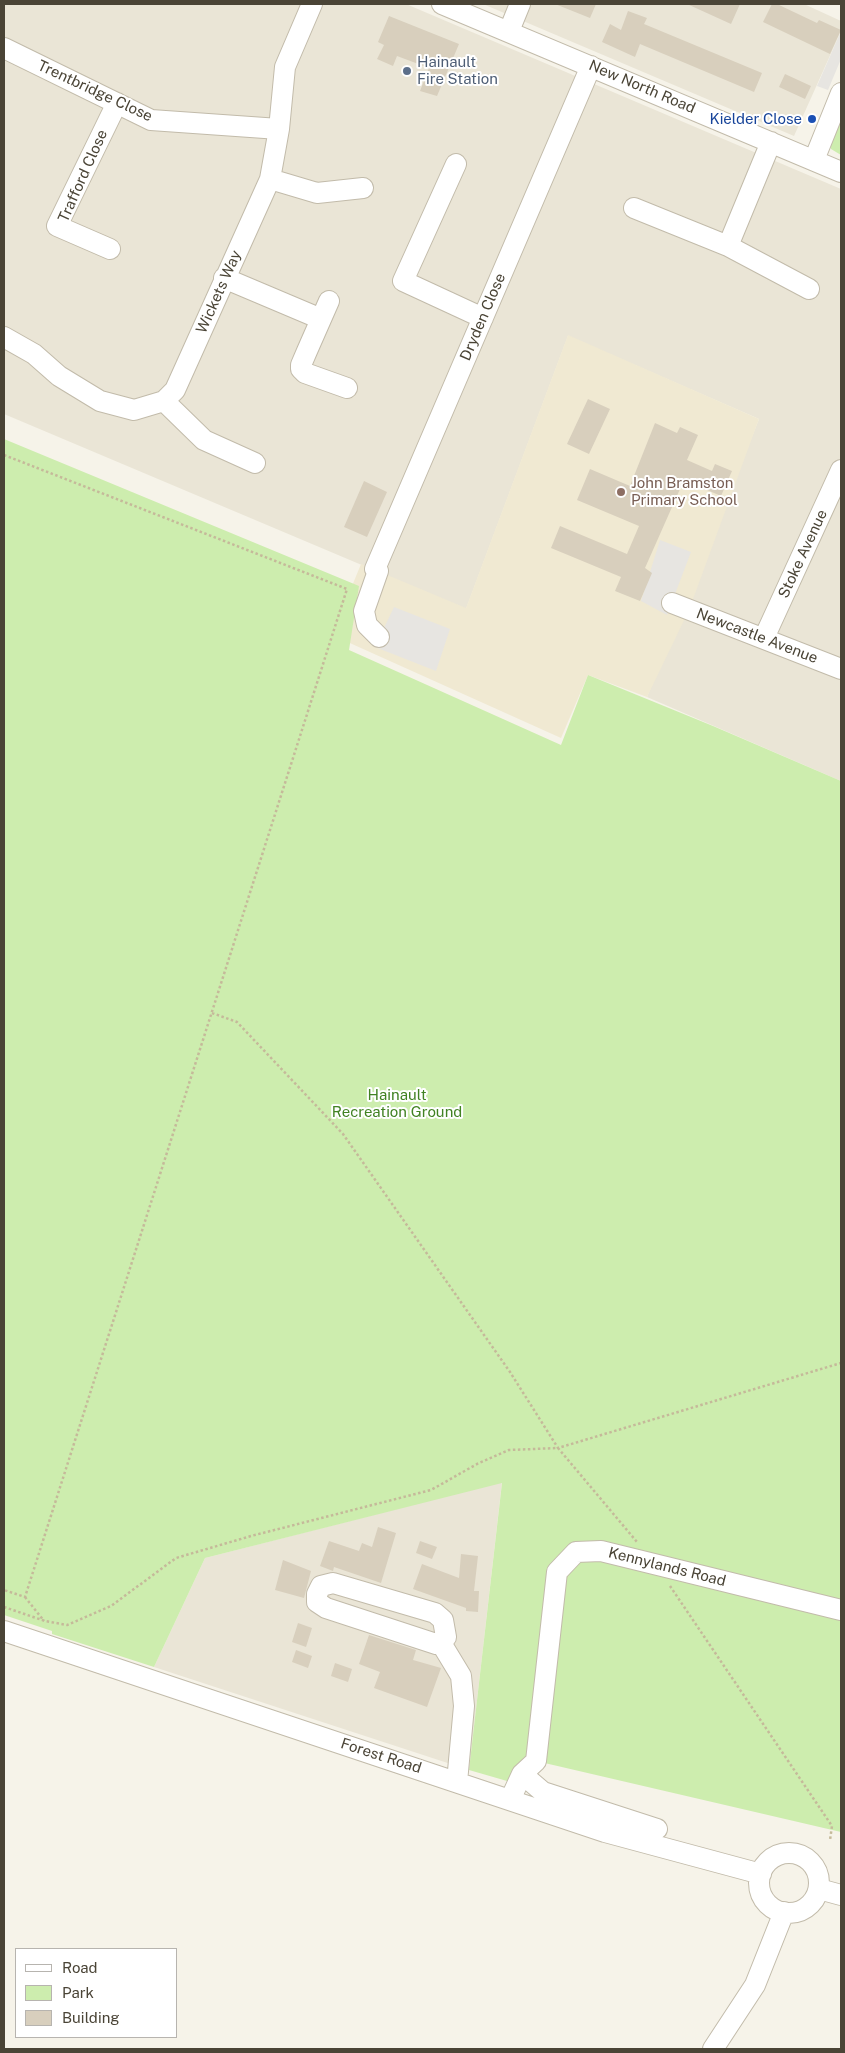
<!DOCTYPE html>
<style>
body{margin:0}
#map{position:relative;width:845px;height:2053px;overflow:hidden;background:#f6f3e9;font-family:"Public Sans",sans-serif}
canvas{display:block}
.frame{position:absolute;inset:0;border:5px solid #4a4436;pointer-events:none}
.legend{position:absolute;left:15px;top:1948px;width:162px;height:90px;box-sizing:border-box;background:#fff;border:1px solid #b7b4af;margin:0;padding:6px 9px;list-style:none;font-size:15px;color:#4a4436}
.legend li{display:flex;align-items:center;gap:10px;height:25px}
.legend b{width:25px;border:1px solid #b7b4af}
</style>
<div id="map">
<canvas width="845" height="2053"></canvas>
<div class="frame"></div>
<ul class="legend">
<li><b style="height:6px;background:#fff"></b>Road</li>
<li><b style="height:14px;background:#cdedae"></b>Park</li>
<li><b style="height:14px;background:#d8cfbd"></b>Building</li>
</ul>
</div>
<script>
const ctx = document.querySelector('canvas').getContext('2d');
ctx.lineJoin = 'round';
function fill(path, color) { ctx.fillStyle = color; ctx.fill(path, 'evenodd'); }
const shape = rows => new Path2D(rows.map(r => 'M' + r).join(''));
function strokePath(path, color, width, dash) { ctx.strokeStyle = color; ctx.lineWidth = width; ctx.lineCap = dash ? 'butt' : 'round'; ctx.setLineDash(dash || []); ctx.stroke(path); }
function write(font, color, halo, rows, align = 'center') {
  ctx.font = font + ' "Public Sans",sans-serif'; ctx.lineWidth = 4; ctx.setLineDash([]); ctx.textBaseline = 'middle'; ctx.strokeStyle = halo; ctx.fillStyle = color; for (const [text, x, y, turn = 0] of rows) {
    ctx.save(); ctx.translate(x, y); ctx.rotate((+turn || 0) * Math.PI / 180); ctx.textAlign = isNaN(turn) ? turn : align; if (halo) ctx.strokeText(text, 0, 0); ctx.fillText(text, 0, 0); ctx.restore();
  }
}
fill(shape([
 [4,4,406,4,841,189,841,781,647,697,759,419,568,336,466,609,4,414],
 [483,4,804,4,841,21,841,31,794,136],
 [502,1482,469,1770,154,1667,205,1558]
]), '#eae5d6');
fill(shape([
 [568,335,759,419,689,610,647,697,588,675,561,738,332,635,361,564,466,608]
]), '#f0e9d2');
fill(shape([
 [841,107,841,155,831,149,829,134],
 [4,439,359,586,349,650,561,745,588,675,713,726,841,781,841,1832,536,1761,517,1778,507,1781,469,1770,502,1483,205,1558,154,1667,52,1634,52,1631,4,1615]
]), '#cdedae');
fill(shape([
 [841,31,841,59,828,90,817,86],
 [660,540,691,552,667,615,641,601],
 [394,607,450,629,436,671,375,647]
]), '#e7e5e1');
fill(shape([
 [555,4,596,4,590,18],
 [687,4,740,4,731,24],
 [772,4,777,4,817,23,819,20,841,30,830,54,763,22],
 [628,11,647,18,644,24,762,73,754,92,640,44,635,57,602,42,610,24,621,30],
 [389,16,459,44,437,96,420,91,429,68,397,56,393,66,377,59,384,45,378,42],
 [785,74,811,86,805,99,779,87],
 [588,399,610,409,589,454,567,444],
 [655,423,677,433,680,427,698,435,687,460,712,471,715,464,732,471,721,496,684,480,645,568,652,573,640,601,615,591,621,577,551,548,560,526,627,554,639,526,577,500,590,469,630,486],
 [364,481,387,492,367,537,344,527],
 [378,1527,396,1533,381,1583,334,1567,333,1571,320,1566,329,1541,359,1551,362,1543,372,1547],
 [420,1541,437,1547,432,1559,416,1553],
 [461,1554,478,1556,474,1591,479,1591,478,1612,466,1611,466,1608,413,1589,422,1564,459,1578],
 [283,1560,311,1571,304,1598,275,1590],
 [298,1623,312,1628,306,1647,292,1642],
 [369,1635,416,1650,413,1660,441,1668,427,1707,374,1688,380,1672,359,1664],
 [296,1650,312,1656,308,1668,292,1662],
 [335,1663,352,1669,348,1682,331,1676]
]), '#d8cfbd');
const minor = shape([
 [442,4,841,172],
 [509,31,520,4],
 [4,48,151,120,279,129],
 [814,160,841,93],
 [456,164,403,281,483,318],
 [270,179,317,193,363,188],
 [634,208,728,246,809,289],
 [728,246,771,142],
 [110,249,57,226,117,103],
 [224,278,321,319],
 [329,301,307,351,301,365,301,369,305,373,347,388],
 [4,337,34,354,59,376,100,401,134,410,164,401,175,390,270,179,279,129,285,67,312,4],
 [164,401,204,440,255,463],
 [672,603,841,669],
 [379,637,367,625,364,611,378,571,375,569,591,66],
 [764,638,841,470],
 [4,1631,605,1832,761,1874],
 [441,1643,446,1637,443,1620,435,1613,333,1583,321,1586,317,1594,317,1602,326,1608,436,1644,441,1643,461,1676,464,1706,457,1782],
 [522,1774,543,1792,657,1829],
 [510,1800,522,1774,536,1761,557,1572,576,1552,601,1551,841,1610],
 '759 1883a30 30 0 1 1 60 0a30 30 0 1 1-60 0Z',
 [819,1889,841,1895],
 [713,2049,755,1985,784,1912]
]);
strokePath(minor, '#c2bbaa', 22);
strokePath(shape([
 [4,455,347,589,25,1597,4,1590],
 [212,1013,237,1022,343,1134,510,1372,558,1448,841,1363],
 [670,1586,832,1826,830,1840],
 [25,1597,44,1621],
 [4,1607,45,1621,67,1625,111,1606,176,1558,251,1536,431,1490,477,1464,509,1450,558,1448,637,1542]
]), '#c5b99a', 2.5, [2.5, 2.5]);
strokePath(minor, '#fff', 20);
for (const [x, y, r, color] of [
 [407,71,5,"#5c6f8a"],
 [812,119,5,"#1a4fb4"],
 [621,492,5,"#8d6e63"]
]) { const dot = new Path2D(); dot.arc(x, y, r, 0, 2 * Math.PI); ctx.fillStyle = color; ctx.fill(dot); strokePath(dot, '#fff', 2); }
write('15px', '#4e5e75', '#fff', [
 ["Hainault",417,62],
 ["Fire Station",417,79]
], 'left');
write('15px', '#4a4436', '#fff', [
 ["New North Road",642,87,23],
 ["Trentbridge Close",95,91,25],
 ["Trafford Close",83,176,-66],
 ["Wickets Way",219,292,-66],
 ["Dryden Close",483,317,-67],
 ["Stoke Avenue",803,554,-65],
 ["Newcastle Avenue",757,636,21],
 ["Kennylands Road",667,1567,14],
 ["Forest Road",381,1756,18]
]);
write('15px', '#164399', '#fff', [
 ["Kielder Close",802,119]
], 'right');
write('15px', '#785e54', '#fff', [
 ["John Bramston",631,483],
 ["Primary School",631,500]
], 'left');
write('15px', '#418223', '#fff', [
 ["Hainault",397,1095],
 ["Recreation Ground",397,1112]
]);
</script>
